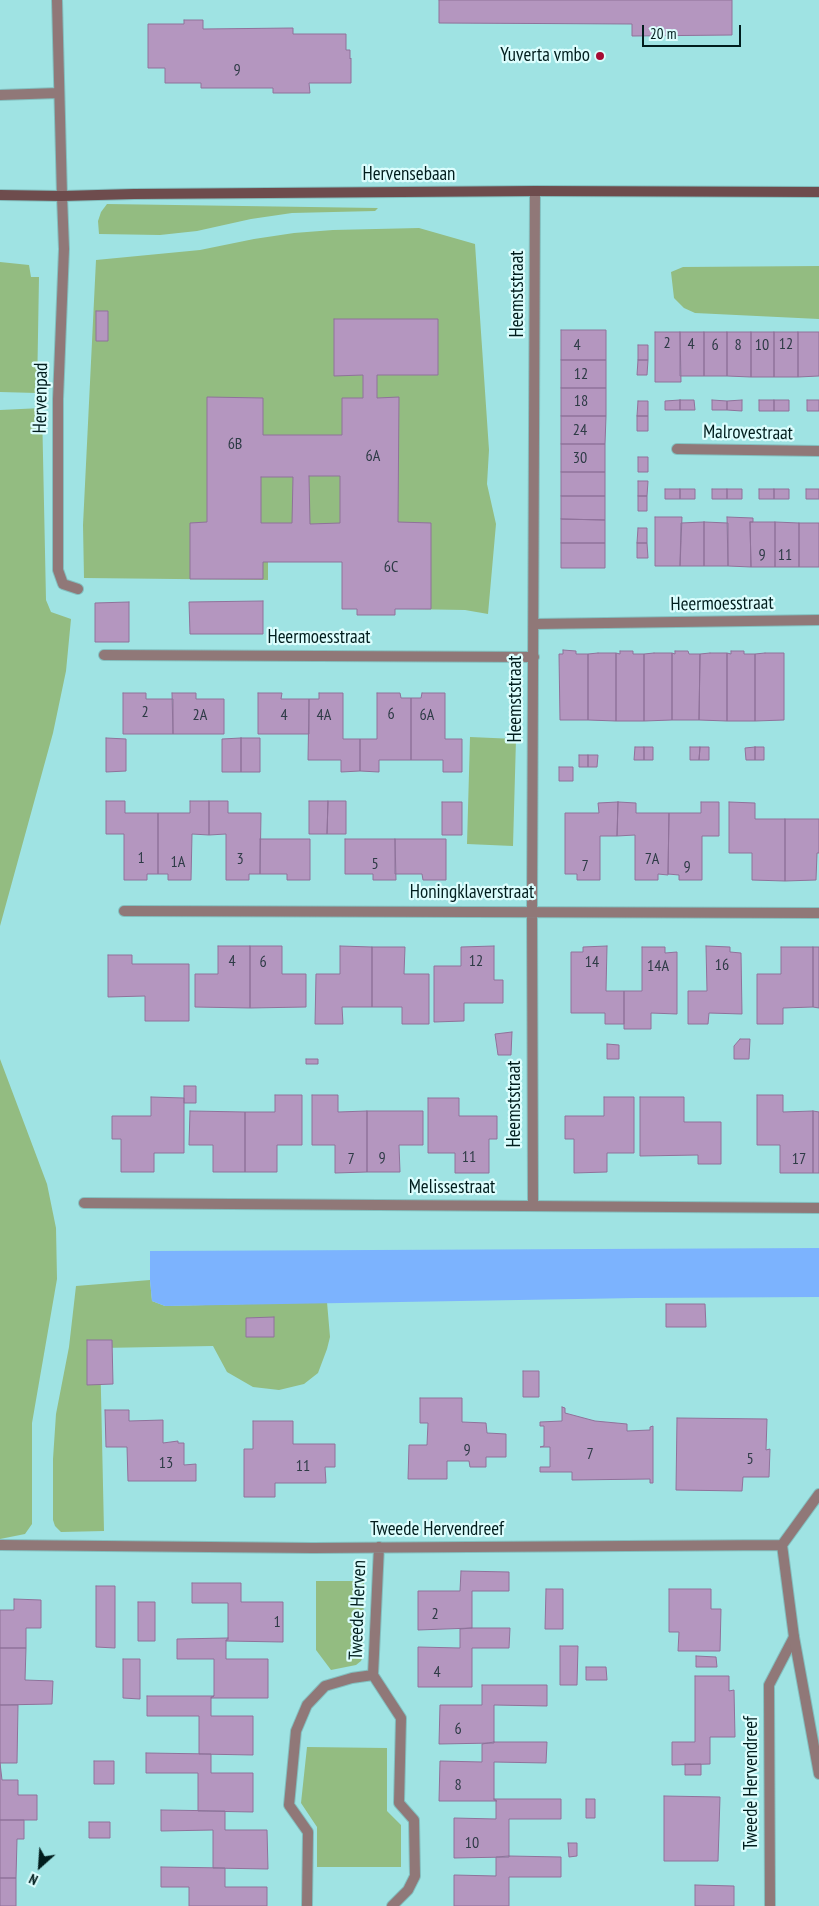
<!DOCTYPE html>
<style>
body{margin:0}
#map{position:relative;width:819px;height:1906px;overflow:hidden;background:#9fe3e3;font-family:"PT Sans Narrow",sans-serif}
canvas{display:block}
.north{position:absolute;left:15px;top:1841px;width:50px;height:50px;-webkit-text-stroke:4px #dcfdfd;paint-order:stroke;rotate:206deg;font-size:14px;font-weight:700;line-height:20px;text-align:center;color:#011d1d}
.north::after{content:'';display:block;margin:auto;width:18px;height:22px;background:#011d1d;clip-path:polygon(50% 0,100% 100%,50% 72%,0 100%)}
.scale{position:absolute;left:642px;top:25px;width:99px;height:22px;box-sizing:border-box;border:2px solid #011d1d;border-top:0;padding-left:6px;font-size:15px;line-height:18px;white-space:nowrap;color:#011d1d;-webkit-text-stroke:4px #dcfdfd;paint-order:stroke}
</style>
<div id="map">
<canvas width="819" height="1906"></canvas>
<div class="north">N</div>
<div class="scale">20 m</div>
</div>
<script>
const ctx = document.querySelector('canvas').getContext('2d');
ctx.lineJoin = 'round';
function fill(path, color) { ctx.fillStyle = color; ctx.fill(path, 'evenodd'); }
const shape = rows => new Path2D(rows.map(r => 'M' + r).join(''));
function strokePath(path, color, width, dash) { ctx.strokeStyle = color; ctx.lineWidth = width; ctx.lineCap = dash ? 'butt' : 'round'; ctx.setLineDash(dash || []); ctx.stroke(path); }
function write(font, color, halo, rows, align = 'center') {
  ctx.font = font + ' "PT Sans Narrow",sans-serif'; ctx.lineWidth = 4.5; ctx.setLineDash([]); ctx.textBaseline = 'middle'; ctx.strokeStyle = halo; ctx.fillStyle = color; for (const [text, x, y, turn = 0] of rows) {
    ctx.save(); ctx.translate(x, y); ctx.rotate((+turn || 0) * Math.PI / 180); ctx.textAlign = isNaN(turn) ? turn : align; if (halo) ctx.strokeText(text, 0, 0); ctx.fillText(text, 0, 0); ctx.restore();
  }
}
fill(shape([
 [107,204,378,208,375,211,292,213,251,219,197,231,160,235,99,234,98,221,101,212],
 [419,228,475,244,489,450,487,484,496,524,488,614,465,610,346,608,346,556,268,557,268,580,84,578,83,525,96,260,200,250,254,239,294,233,333,230],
 [0,262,29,265,31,277,39,277,37,393,0,392],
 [819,266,819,319,695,313,684,308,674,298,671,272,683,267],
 [42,408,46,600,51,612,71,619,66,671,53,733,0,926,0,410],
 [470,737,516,739,513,846,467,844],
 [0,1059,47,1184,56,1228,57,1279,32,1423,32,1524,25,1534,0,1539],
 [150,1280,152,1301,165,1306,327,1302,330,1337,327,1349,318,1373,304,1384,279,1390,253,1387,227,1372,213,1346,100,1348,104,1531,61,1532,55,1526,53,1520,53,1459,56,1414,69,1347,76,1286],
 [316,1581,364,1581,363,1656,361,1661,356,1665,331,1670,316,1650],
 [307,1747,387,1748,387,1811,401,1825,401,1867,317,1867,317,1827,301,1803]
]), '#93bc81');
fill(shape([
 [819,1248,819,1297,636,1298,165,1306,152,1301,150,1280,150,1251]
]), '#7cb3fe');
const building = shape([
 [439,0,732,0,732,35,632,36,632,24,439,23,439,0],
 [184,20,203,20,203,29,293,28,293,34,346,34,346,50,350,50,350,59,351,58,351,83,309,83,310,93,273,93,273,88,201,88,201,83,165,83,165,68,148,68,148,24,184,24,184,20],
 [96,311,108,311,108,341,96,341,96,311],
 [334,319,438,319,438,375,377,375,377,398,399,397,398,522,431,523,431,609,395,609,395,615,357,615,357,609,342,609,342,562,263,562,263,579,190,579,190,523,207,522,207,397,263,398,263,435,342,435,342,398,363,398,363,375,334,376,334,319],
 [309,476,340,476,340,523,310,524,309,476],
 [261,477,293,477,292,523,261,523,261,477],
 [561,330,606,330,606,360,561,360,561,330],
 [655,332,680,332,681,382,655,382,655,332],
 [680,332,704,332,704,376,680,376,680,332],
 [704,332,727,332,727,376,704,376,704,332],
 [727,332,751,332,751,377,727,376,727,332],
 [751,332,774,332,774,377,751,377,751,332],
 [774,332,798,332,798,377,774,377,774,332],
 [798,332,819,332,819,376,798,377,798,332],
 [638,345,648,345,648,360,638,360,638,345],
 [561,360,606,360,606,388,561,388,561,360],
 [638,360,648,360,647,375,637,375,638,360],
 [561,388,606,388,606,416,561,416,561,388],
 [680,400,680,410,665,410,665,401,680,400],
 [680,400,694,400,695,410,680,410,680,400],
 [712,400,727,401,727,410,712,410,712,400],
 [742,400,742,411,727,410,727,401,742,400],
 [759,400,774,400,774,411,759,411,759,400],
 [774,400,789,400,789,411,774,411,774,400],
 [807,400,819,400,819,411,807,411,807,400],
 [638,401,648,401,648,416,637,416,638,401],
 [561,416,606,416,605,444,561,444,561,416],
 [637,416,648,416,648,431,637,431,637,416],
 [561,444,605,444,605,472,561,472,561,444],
 [638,457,648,457,648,472,638,472,638,457],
 [561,472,605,472,605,496,561,496,561,472],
 [638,481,648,481,647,496,638,496,638,481],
 [665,489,680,489,680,499,665,499,665,489],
 [680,489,695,489,695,499,680,499,680,489],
 [712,489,727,489,727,499,712,499,712,489],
 [727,489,742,489,742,499,727,499,727,489],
 [759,489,774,489,774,499,759,499,759,489],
 [774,489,789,489,789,499,774,499,774,489],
 [806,489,819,489,819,499,806,499,806,489],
 [561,496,605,496,605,520,561,519,561,496],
 [638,496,647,496,647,511,638,511,638,496],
 [655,517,682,517,680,566,655,566,655,517],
 [727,517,753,518,753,522,750,522,751,567,728,566,727,517],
 [561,519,605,520,605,543,561,543,561,519],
 [704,522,728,523,728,566,704,566,704,522],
 [704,522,704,566,680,566,681,523,704,522],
 [750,522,775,522,775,567,751,567,750,522],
 [775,522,799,523,799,567,775,567,775,522],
 [799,523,819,523,819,567,799,567,799,523],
 [638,528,647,528,647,543,637,543,638,528],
 [561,543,605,543,605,568,561,568,561,543],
 [637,543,647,543,648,558,637,558,637,543],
 [263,601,263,634,190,634,189,602,263,601],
 [129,602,129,642,95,642,95,603,129,602],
 [563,650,576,651,576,654,588,654,588,720,560,720,559,654,563,654,563,650],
 [620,651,633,651,633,654,644,654,644,721,616,721,616,653,620,654,620,651],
 [675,651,688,651,689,654,700,654,699,720,672,720,672,653,675,654,675,651],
 [731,651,744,651,744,654,755,654,755,721,727,721,727,653,731,654,731,651],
 [598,653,616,653,616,721,588,720,588,654,598,653],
 [654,653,672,653,672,720,644,721,644,654,654,653],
 [710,653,727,653,727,721,699,720,700,654,710,653],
 [765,653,784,653,784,720,755,721,755,654,765,653],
 [123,693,146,693,146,699,173,699,173,734,123,734,123,693],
 [172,693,196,693,196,699,224,699,224,734,173,734,172,693],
 [258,693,282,693,281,699,309,699,309,734,258,734,258,693],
 [319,693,343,693,343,739,360,739,360,771,341,772,341,760,308,760,309,699,319,699,319,693],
 [377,693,400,693,401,698,411,698,411,760,379,760,379,772,360,771,360,739,377,739,377,693],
 [422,693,445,693,445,739,462,739,462,772,443,772,443,760,411,760,411,698,421,698,422,693],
 [106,738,126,739,126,771,106,772,106,738],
 [241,738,260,738,260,772,241,772,241,738],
 [241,738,241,772,222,772,222,739,241,738],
 [635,747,644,747,644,760,634,760,635,747],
 [644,747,653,747,653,760,644,760,644,747],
 [690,747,700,747,699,760,690,760,690,747],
 [700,747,709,747,709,760,699,760,700,747],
 [755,747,755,760,746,760,745,748,755,747],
 [755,747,764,747,764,760,755,760,755,747],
 [579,755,588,755,588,767,579,767,579,755],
 [588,755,598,755,597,767,588,767,588,755],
 [559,767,573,767,573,781,559,781,559,767],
 [106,801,125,801,125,813,158,813,158,874,147,874,147,880,124,880,124,834,106,834,106,801],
 [190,801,209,801,209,835,192,834,191,880,168,880,168,874,158,874,158,813,190,813,190,801],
 [209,801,228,801,228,813,261,813,260,874,249,874,249,880,226,880,226,834,209,835,209,801],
 [309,801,328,801,327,834,309,834,309,801],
 [328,801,346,801,346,834,327,834,328,801],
 [442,802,462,802,462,835,442,835,442,802],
 [618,802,617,836,600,836,600,880,577,880,577,874,565,874,565,813,599,813,598,803,618,802],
 [618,802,636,803,636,813,669,813,668,875,658,874,658,880,635,880,635,835,617,836,618,802],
 [701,802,719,802,719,836,702,836,702,880,679,880,679,875,668,874,669,813,701,813,701,802],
 [729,802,755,803,755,819,785,819,785,881,752,880,752,853,729,853,729,802],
 [785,819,819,819,819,853,817,853,816,880,785,881,785,819],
 [260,839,310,839,310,880,287,880,287,874,260,874,260,839],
 [345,839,395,839,396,880,373,880,373,874,345,874,345,839],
 [395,839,446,839,446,880,423,880,422,874,395,874,395,839],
 [218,946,250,946,250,1008,195,1007,195,974,218,974,218,946],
 [250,946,282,946,282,974,306,974,306,1007,250,1008,250,946],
 [340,946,372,947,372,1007,342,1007,343,1024,315,1024,316,974,340,974,340,946],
 [494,946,494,980,503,980,503,1003,464,1003,464,1021,434,1022,434,966,461,966,461,947,494,946],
 [607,946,606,991,624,991,624,1024,605,1024,605,1013,571,1013,571,952,583,952,583,947,607,946],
 [706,946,730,947,730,952,741,953,742,1014,709,1013,708,1024,688,1024,688,991,707,991,706,946],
 [372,947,405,947,404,974,429,974,429,1024,402,1024,402,1007,372,1007,372,947],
 [642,947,665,947,665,953,677,952,677,1014,651,1013,651,1029,624,1029,624,991,642,991,642,947],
 [781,947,813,947,813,1007,783,1008,783,1024,757,1024,757,974,781,974,781,947],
 [813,947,819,947,819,1008,813,1007,813,947],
 [108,955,132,955,132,964,189,964,189,1021,145,1021,145,996,108,997,108,955],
 [512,1032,511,1055,498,1055,495,1034,512,1032],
 [740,1039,750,1039,749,1059,734,1059,734,1046,740,1039],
 [607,1044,619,1045,619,1059,607,1059,607,1044],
 [306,1059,318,1059,318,1064,306,1064,306,1059],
 [184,1086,196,1086,196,1103,184,1103,184,1086],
 [275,1095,302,1095,302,1145,277,1145,277,1172,245,1172,245,1112,275,1112,275,1095],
 [312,1095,338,1095,338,1112,367,1111,367,1172,335,1173,335,1145,312,1145,312,1095],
 [757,1095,783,1095,783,1112,813,1111,813,1173,780,1173,780,1145,757,1145,757,1095],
 [151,1097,184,1098,184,1153,154,1153,154,1172,121,1172,121,1139,112,1139,112,1116,151,1116,151,1097],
 [604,1097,634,1097,634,1153,607,1153,607,1172,574,1173,574,1139,565,1139,565,1116,604,1116,604,1097],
 [640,1097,684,1097,684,1122,721,1122,721,1164,698,1164,698,1155,640,1156,640,1097],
 [428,1098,459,1098,459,1116,497,1116,497,1139,489,1139,489,1173,455,1173,455,1153,428,1153,428,1098],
 [190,1111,245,1112,245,1172,213,1172,213,1145,189,1145,190,1111],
 [367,1111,423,1111,423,1145,399,1145,400,1172,367,1172,367,1111],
 [813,1111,819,1112,819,1173,813,1173,813,1111],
 [666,1304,705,1304,706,1327,666,1327,666,1304],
 [274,1317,274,1337,246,1337,246,1318,274,1317],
 [87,1340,112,1340,113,1384,87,1385,87,1340],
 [523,1371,539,1371,539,1397,523,1397,523,1371],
 [420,1398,462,1398,462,1422,486,1423,487,1433,506,1434,506,1457,486,1457,486,1467,470,1467,469,1461,447,1461,447,1479,408,1479,409,1445,427,1445,428,1423,420,1423,420,1398],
 [562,1407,565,1408,565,1413,595,1421,627,1424,627,1431,650,1430,650,1427,653,1426,653,1483,650,1483,650,1479,572,1480,572,1472,540,1472,540,1467,550,1467,550,1447,540,1447,544,1446,544,1426,540,1426,540,1422,562,1421,562,1407],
 [105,1410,129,1410,129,1421,163,1420,163,1443,178,1441,178,1443,184,1443,184,1465,196,1464,196,1481,128,1481,127,1447,106,1447,105,1410],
 [677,1418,767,1419,766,1450,770,1449,769,1477,743,1477,742,1491,676,1490,677,1418],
 [253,1421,293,1421,293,1444,335,1444,335,1467,325,1467,326,1483,275,1483,275,1497,244,1497,244,1449,253,1449,253,1421],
 [461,1571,509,1572,509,1591,472,1591,472,1628,418,1630,418,1591,460,1591,461,1571],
 [192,1583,241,1583,241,1602,283,1602,283,1642,226,1641,228,1638,228,1603,192,1603,192,1583],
 [96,1586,115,1586,115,1648,96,1647,96,1586],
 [546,1589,563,1589,563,1629,545,1629,546,1589],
 [669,1589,711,1589,711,1609,721,1609,720,1651,678,1651,679,1632,669,1632,669,1589],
 [14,1599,41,1600,41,1628,26,1628,26,1648,0,1648,0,1610,14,1610,14,1599],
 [138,1602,155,1602,155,1641,138,1641,138,1602],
 [472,1628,510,1628,509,1648,472,1648,472,1687,418,1687,418,1647,460,1648,460,1629,472,1628],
 [228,1638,228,1640,226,1640,226,1659,268,1659,268,1698,211,1698,214,1696,214,1659,177,1659,177,1639,228,1638],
 [560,1646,578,1646,577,1685,560,1685,560,1646],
 [0,1648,26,1648,25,1680,53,1681,52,1704,0,1705,0,1648],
 [696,1656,716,1657,717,1667,696,1667,696,1656],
 [123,1659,140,1659,140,1699,123,1698,123,1659],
 [586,1667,606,1667,607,1680,586,1680,586,1667],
 [695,1676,729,1676,729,1691,734,1690,735,1737,710,1737,710,1764,672,1765,672,1742,695,1742,695,1676],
 [482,1685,547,1685,547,1706,494,1705,494,1743,439,1744,440,1705,482,1705,482,1685],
 [147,1696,214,1696,211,1697,211,1716,253,1716,253,1755,199,1754,199,1716,147,1716,147,1696],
 [0,1705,18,1705,17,1763,0,1763,0,1705],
 [494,1742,547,1742,546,1763,494,1762,494,1800,497,1801,439,1801,440,1761,482,1762,482,1744,494,1742],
 [146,1753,211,1754,211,1773,253,1773,253,1812,198,1811,198,1773,146,1773,146,1753],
 [94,1761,114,1761,114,1784,94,1784,94,1761],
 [0,1763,2,1780,18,1780,18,1795,37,1795,37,1820,0,1820,0,1763],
 [685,1764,701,1764,701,1775,685,1775,685,1764],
 [664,1796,720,1797,718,1861,664,1861,664,1796],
 [494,1799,561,1799,561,1819,509,1819,509,1857,454,1858,454,1818,496,1819,496,1800,494,1799],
 [586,1799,595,1799,595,1818,586,1818,586,1799],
 [161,1810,225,1811,225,1830,267,1830,268,1869,213,1868,213,1830,161,1831,161,1810],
 [0,1820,24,1820,24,1839,17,1839,16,1878,0,1878,0,1820],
 [89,1822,110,1822,110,1838,89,1838,89,1822],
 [568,1843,577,1843,577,1856,569,1857,568,1843],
 [509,1856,561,1857,561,1877,509,1877,509,1906,454,1906,454,1875,496,1876,496,1857,509,1856],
 [161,1867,225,1868,225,1887,267,1887,267,1906,189,1906,189,1887,161,1887,161,1867],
 [0,1878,16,1878,16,1906,0,1906,0,1878],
 [695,1885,734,1886,734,1906,695,1906,695,1885]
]);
fill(building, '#b496bf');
strokePath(building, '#8f729a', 1);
const lane = shape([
 [57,0,62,196],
 [0,95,58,93],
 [770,1906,769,1685,794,1637]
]);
const street = shape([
 [62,196,64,249,58,399,58,570,63,584,78,589],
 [677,449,819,451],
 [535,624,819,620],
 [104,655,534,657],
 [124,911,819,913],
 [84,1203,819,1208],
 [533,1206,532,911,535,191],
 [0,1545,313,1548,782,1545,794,1637,819,1774],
 [782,1545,819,1494],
 [379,1547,373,1675,401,1718,399,1803,414,1820,415,1876,408,1890,392,1906],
 [307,1906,308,1832,289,1805,296,1731,307,1705,325,1686,352,1678,373,1675]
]);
const secondary = shape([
 [0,195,62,196,134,194,535,191,819,192]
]);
strokePath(lane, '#83bfbf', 12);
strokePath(street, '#83bfbf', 12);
strokePath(secondary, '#83bfbf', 12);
strokePath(lane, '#907878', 10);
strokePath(street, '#907878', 10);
strokePath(secondary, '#6e4c4d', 10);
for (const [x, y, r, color] of [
 [600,56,5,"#a60c34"]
]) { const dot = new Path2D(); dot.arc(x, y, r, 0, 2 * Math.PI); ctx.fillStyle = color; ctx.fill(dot); strokePath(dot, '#dcfdfd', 2); }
write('16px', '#2e3b46', null, [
 ["9",237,70],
 ["2",667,343],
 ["4",691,344],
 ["12",786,344],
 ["4",577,345],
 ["6",715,345],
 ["8",738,345],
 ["10",762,345],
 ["12",581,374],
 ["18",581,401],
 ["24",580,430],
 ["6B",235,444],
 ["6A",373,456],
 ["30",580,458],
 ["9",762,555],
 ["11",785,555],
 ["6C",391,567],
 ["2",145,712],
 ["6",391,714],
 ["2A",200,715],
 ["4",284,715],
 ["4A",324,715],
 ["6A",427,715],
 ["1",141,858],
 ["3",240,859],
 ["7A",652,859],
 ["1A",178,862],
 ["5",375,864],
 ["7",585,866],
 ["9",687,867],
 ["4",232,961],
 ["12",476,961],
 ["6",263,962],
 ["14",592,962],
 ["16",722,965],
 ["14A",658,966],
 ["11",469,1157],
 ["9",382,1158],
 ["7",351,1159],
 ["17",799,1159],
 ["9",467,1450],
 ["7",590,1454],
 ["5",750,1459],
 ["13",166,1463],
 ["11",303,1466],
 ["2",435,1614],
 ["1",277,1622],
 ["4",437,1672],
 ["6",458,1729],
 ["8",458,1785],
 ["10",472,1843]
]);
write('19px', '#011d1d', '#dcfdfd', [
 ["Yuverta vmbo",590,56]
], 'right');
write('19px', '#011d1d', '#dcfdfd', [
 ["Hervensebaan",409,175],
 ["Heemststraat",518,294,-90],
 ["Hervenpad",41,398,-89],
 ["Malrovestraat",748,433,1],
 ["Heermoesstraat",722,604,-1],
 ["Heermoesstraat",319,638],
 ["Heemststraat",516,699,-90],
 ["Honingklaverstraat",472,893],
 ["Heemststraat",515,1104,-90],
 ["Melissestraat",452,1188],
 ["Tweede Hervendreef",437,1530],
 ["Tweede Herven",358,1610,-88],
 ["Tweede Hervendreef",752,1783,-90]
]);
</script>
